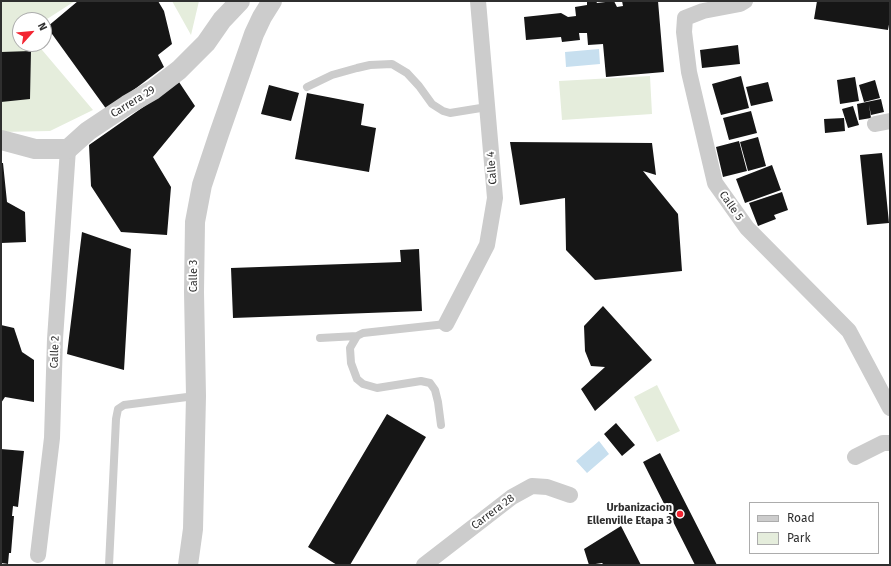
<!DOCTYPE html>
<style>
body{margin:0}
#map{position:relative;width:891px;height:566px;overflow:hidden;background:#fff;font-family:"Fira Sans",sans-serif}
canvas{display:block}
.frame{position:absolute;inset:0;border:2px solid #2f2f2f;pointer-events:none}
.legend{position:absolute;left:749px;top:502px;width:130px;height:52px;box-sizing:border-box;background:#fff;border:1px solid #acacac;margin:0;padding:5px 7px;list-style:none;font-size:12px;color:#2f2f2f}
.legend li{display:flex;align-items:center;gap:8px;height:20px}
.legend b{width:20px;border:1px solid #acacac}
.north{position:absolute;left:12px;top:12px;width:40px;height:40px;box-sizing:border-box;background:#fff;border:1px solid #acacac;border-radius:50%;rotate:63deg;font-size:11px;font-weight:700;line-height:16px;text-align:center;color:#2f2f2f}
.north::after{content:'';display:block;margin:auto;width:14px;height:18px;background:#f32532;clip-path:polygon(50% 0,100% 100%,50% 72%,0 100%)}
</style>
<div id="map">
<canvas width="891" height="566"></canvas>
<div class="frame"></div>
<ul class="legend">
<li><b style="height:5px;background:#ccc"></b>Road</li>
<li><b style="height:11px;background:#e5eddc"></b>Park</li>
</ul>
<div class="north">N</div>
</div>
<script>
const ctx = document.querySelector('canvas').getContext('2d');
ctx.lineJoin = 'round';
function fill(path, color) { ctx.fillStyle = color; ctx.fill(path, 'evenodd'); }
const shape = rows => new Path2D(rows.map(r => 'M' + r).join(''));
function strokePath(path, color, width, dash) { ctx.strokeStyle = color; ctx.lineWidth = width; ctx.lineCap = dash ? 'butt' : 'round'; ctx.setLineDash(dash || []); ctx.stroke(path); }
function write(font, color, halo, rows, align = 'center') {
  ctx.font = font + ' "Fira Sans",sans-serif'; ctx.lineWidth = 4; ctx.setLineDash([]); ctx.textBaseline = 'middle'; ctx.strokeStyle = halo; ctx.fillStyle = color; for (const [text, x, y, turn = 0] of rows) {
    ctx.save(); ctx.translate(x, y); ctx.rotate((+turn || 0) * Math.PI / 180); ctx.textAlign = isNaN(turn) ? turn : align; if (halo) ctx.strokeText(text, 0, 0); ctx.fillText(text, 0, 0); ctx.restore();
  }
}
fill(shape([
 [1,1,75,1,44,21,44,20,20,20,20,44,37,44,93,110,50,131,1,132],
 [172,1,199,1,191,35],
 [650,76,652,114,562,120,559,81],
 [657,385,680,431,657,442,634,397]
]), '#e5eddc');
fill(shape([
 [599,49,600,64,566,67,565,52],
 [599,441,609,454,587,473,576,461]
]), '#c7dfef');
fill(shape([
 [78,1,158,1,164,11,172,44,158,55,164,67,107,110,47,27],
 [587,1,596,1,597,3,614,1,617,7,623,6,622,1,658,1,664,72,606,77,603,44,588,45,587,33,579,33,580,40,562,42,561,37,526,40,524,17,561,13,568,17,576,16,575,7,587,5],
 [817,1,890,1,890,19,888,30,814,19],
 [738,45,740,64,702,68,700,50],
 [31,51,30,99,1,102,1,52],
 [741,76,749,108,721,115,712,84],
 [855,77,859,101,840,104,837,80],
 [875,80,880,98,864,102,859,85],
 [179,82,195,106,153,157,171,187,167,235,121,232,91,186,89,145],
 [768,82,773,101,751,106,746,87],
 [269,85,299,93,291,121,261,114],
 [307,93,364,104,361,125,376,128,369,172,295,159],
 [881,99,884,112,871,115,869,105,871,118,859,120,857,104],
 [853,106,859,125,848,128,842,109],
 [751,111,757,133,729,140,723,118],
 [844,118,845,131,825,133,824,119],
 [758,137,766,166,748,171,740,142],
 [739,141,747,171,723,177,716,147],
 [510,142,652,143,656,175,643,171,678,214,682,271,595,280,566,250,565,198,520,205],
 [882,153,889,223,867,225,860,155],
 [1,163,3,163,7,202,25,212,26,242,1,243],
 [772,165,781,190,745,203,736,179],
 [782,192,788,210,774,215,776,219,758,226,749,203],
 [82,232,131,249,124,370,67,354],
 [419,249,422,311,233,318,231,268,401,262,400,250],
 [603,306,652,360,595,411,581,389,605,367,591,366,585,351,584,326],
 [1,325,14,328,22,352,34,360,34,402,5,397,1,403],
 [387,414,426,437,350,565,337,565,308,547],
 [616,423,635,445,622,456,604,434],
 [1,449,24,451,18,507,13,506,12,516,14,516,11,553,9,553,8,564,1,563],
 [660,453,717,565,695,565,643,462],
 [621,526,641,565,604,565,602,563,589,565,584,549]
]), '#161616');
strokePath(shape([
 [307,87,332,75,357,68,370,65,392,64,407,73,419,86,432,104,443,111,450,113,487,107],
 [320,338,357,336],
 [441,425,438,402,435,390,430,383,421,381,377,388,363,384,357,379,351,363,350,348,357,336,363,333,446,324],
 [109,565,116,419,118,409,124,405,195,396]
]), '#ccc', 8);
strokePath(shape([
 [745,1,740,4,703,11,685,18,684,32,689,72,715,183,747,228,849,331,890,408],
 [875,124,890,121],
 [446,324,487,245,495,198,478,1],
 [855,457,883,443,890,443],
 [38,555,52,438,55,339,68,149],
 [424,565,512,497,532,486,547,487,570,495]
]), '#ccc', 16);
strokePath(shape([
 [1,140,35,149,68,149,88,131,127,105,153,90,179,70,206,43,222,20,240,1],
 [188,565,193,529,196,396,194,292,195,222,202,185,219,134,254,34,262,17,272,1]
]), '#ccc', 20);
for (const [x, y, r, color] of [
 [680,514,4,"#f32532"]
]) { const dot = new Path2D(); dot.arc(x, y, r, 0, 2 * Math.PI); ctx.fillStyle = color; ctx.fill(dot); strokePath(dot, '#fff', 1.5); }
write('11px', '#2f2f2f', '#fff', [
 ["Carrera 29",133,102,-32],
 ["Calle 4",492,168,-95],
 ["Calle 5",731,206,55],
 ["Calle 3",194,276,-90],
 ["Calle 2",55,352,-88],
 ["Carrera 28",493,512,-37]
]);
write('bold 11px', '#2f2f2f', '#fff', [
 ["Urbanizacion",672,508],
 ["Ellenville Etapa 3",672,521]
], 'right');
</script>
